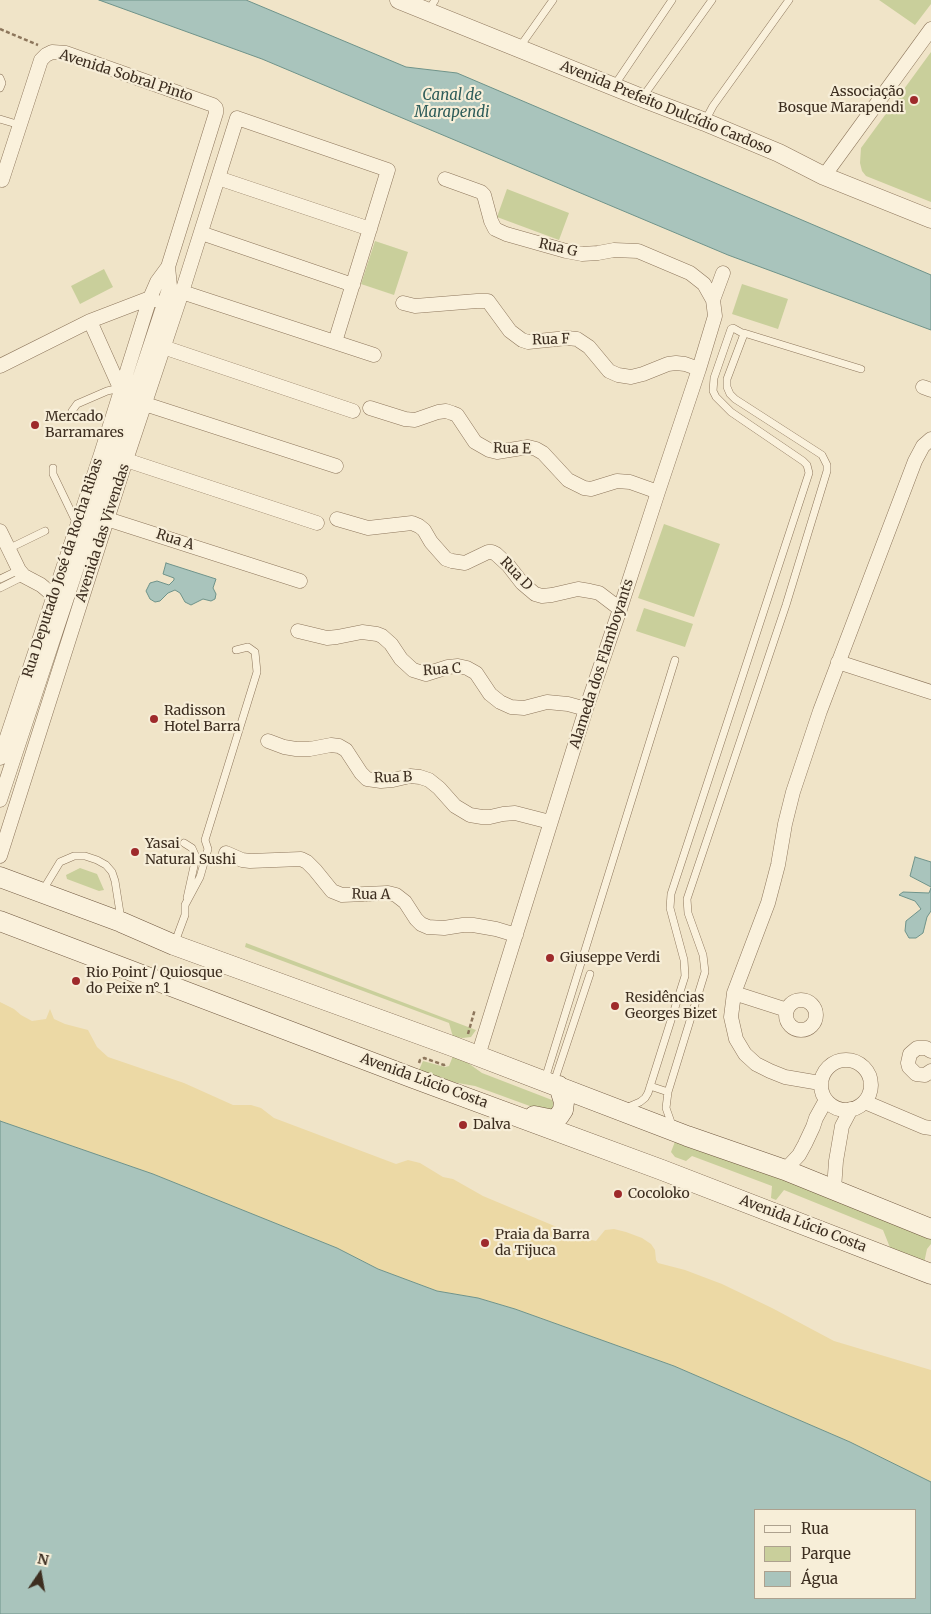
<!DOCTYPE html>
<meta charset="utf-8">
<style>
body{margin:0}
#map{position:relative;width:931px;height:1614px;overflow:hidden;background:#f0e4c8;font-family:Merriweather,serif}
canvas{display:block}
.legend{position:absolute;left:754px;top:1509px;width:162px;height:90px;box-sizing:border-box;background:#f7eed8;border:1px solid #ada18e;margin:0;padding:6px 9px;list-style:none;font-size:15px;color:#3d2e20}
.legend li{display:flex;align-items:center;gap:10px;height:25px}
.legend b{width:25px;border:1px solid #ada18e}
.north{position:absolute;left:15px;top:1549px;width:50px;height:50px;-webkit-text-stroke:4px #f7eed8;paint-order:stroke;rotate:12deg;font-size:14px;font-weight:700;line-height:20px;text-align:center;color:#3d2e20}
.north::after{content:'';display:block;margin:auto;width:18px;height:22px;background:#3d2e20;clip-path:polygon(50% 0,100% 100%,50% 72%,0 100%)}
</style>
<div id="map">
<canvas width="931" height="1614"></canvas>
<ul class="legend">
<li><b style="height:6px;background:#faf1dc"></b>Rua</li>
<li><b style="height:14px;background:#c9cf9b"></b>Parque</li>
<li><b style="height:14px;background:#a9c4bc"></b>Água</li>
</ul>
<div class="north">N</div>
</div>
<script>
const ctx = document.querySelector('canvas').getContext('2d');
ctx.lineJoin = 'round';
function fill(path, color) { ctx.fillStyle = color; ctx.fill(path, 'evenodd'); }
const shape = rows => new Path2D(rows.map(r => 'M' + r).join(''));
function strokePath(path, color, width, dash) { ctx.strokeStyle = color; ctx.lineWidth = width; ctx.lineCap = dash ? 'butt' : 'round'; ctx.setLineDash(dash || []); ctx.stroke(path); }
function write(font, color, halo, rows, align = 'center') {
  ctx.font = font + ' Merriweather,serif'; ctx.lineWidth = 4.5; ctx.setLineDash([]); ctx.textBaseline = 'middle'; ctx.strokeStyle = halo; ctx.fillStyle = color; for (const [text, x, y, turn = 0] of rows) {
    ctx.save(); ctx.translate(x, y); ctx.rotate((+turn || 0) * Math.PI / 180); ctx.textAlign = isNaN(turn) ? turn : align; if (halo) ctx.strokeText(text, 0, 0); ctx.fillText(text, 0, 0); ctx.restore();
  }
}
fill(shape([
 [879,0,931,0,931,4,915,25],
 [931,52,931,202,866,176,862,171,860,163,861,148],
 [507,189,569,213,559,240,497,217],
 [375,241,408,252,394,295,361,284],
 [104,269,113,287,80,304,71,286],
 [742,284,788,299,778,329,732,314],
 [664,524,720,544,694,617,638,598],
 [644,608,693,624,685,647,636,631],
 [80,868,97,874,104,890,99,891,67,879,66,875],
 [246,943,476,1030,471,1037,463,1038,453,1037,449,1023,245,947],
 [453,1056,461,1058,482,1073,552,1100,556,1107,549,1113,475,1086,452,1082,419,1070,423,1061,445,1067,449,1066],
 [676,1139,799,1185,931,1239,931,1244,927,1249,924,1263,891,1250,883,1230,784,1190,776,1200,771,1198,772,1186,692,1156,686,1161,675,1157,671,1152]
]), '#c9cf9b');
fill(shape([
 [0,1002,14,1009,21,1015,32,1021,46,1019,50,1009,54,1019,65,1024,88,1030,97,1047,108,1057,184,1083,233,1105,251,1105,261,1108,274,1118,396,1164,408,1160,420,1163,443,1177,453,1179,483,1196,583,1238,596,1241,605,1230,614,1229,626,1232,642,1238,651,1244,655,1250,656,1260,658,1263,685,1270,722,1284,772,1308,834,1341,931,1370,931,1482,850,1442,674,1366,515,1309,478,1298,437,1291,378,1269,337,1248,153,1174,0,1121]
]), '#ecd9a5');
const water = shape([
 [99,0,246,0,406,67,457,73,931,275,931,330,728,255,262,59,99,0],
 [166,563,216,579,213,588,216,594,215,599,211,601,203,599,191,605,185,602,180,593,175,590,168,593,160,601,155,602,150,599,146,591,150,583,157,581,169,585,174,580,174,578,163,574,166,563],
 [915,857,931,862,931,887,910,876,915,857],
 [931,888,931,911,927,917,923,933,916,938,909,938,905,931,906,921,921,909,915,901,899,895,903,892,929,893,931,888],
 [0,1121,153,1174,337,1248,378,1269,437,1291,478,1298,515,1309,674,1366,850,1442,931,1482,931,1614,0,1614,0,1121],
 [755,1510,915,1510,915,1598,755,1598,755,1510]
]);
fill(water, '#a9c4bc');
strokePath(water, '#6f938a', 1);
const service = shape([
 [428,11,435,0],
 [519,48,553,0],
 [0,78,2,83,0,88],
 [614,86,672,0],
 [642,98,712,0],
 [0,119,20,125],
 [705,121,713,106,789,0],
 [744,333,861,369],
 [72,411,77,404,107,391,120,388],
 [53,468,53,474,77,524],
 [8,549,45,531],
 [0,579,19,570],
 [0,588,24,576],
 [184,843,192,848,196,857,187,898],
 [43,890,60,862,74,856,85,856,97,860,106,865,112,872,115,881,121,919],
 [175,942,185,915,185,905,200,877,208,849,205,840,257,672,255,652,248,647,236,650],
 [545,1079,675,660],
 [554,1082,590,974],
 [650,1086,668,1092],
 [626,1108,640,1102,645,1098,648,1093,685,976,684,960,670,908,671,894,809,473,807,465,803,461,731,412,716,397,713,391,714,378,731,329,733,328,744,334,727,379,727,387,730,394,735,399,822,455,827,465,827,471,786,605,687,899,688,913,703,955,705,972,668,1092,666,1108,672,1125]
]);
const minor = shape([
 [824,176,931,29],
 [218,178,370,229],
 [445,179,481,192,484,195,491,221,495,229,506,234,566,251,582,254,598,253,614,250,638,251,690,273,704,284,713,300],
 [201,233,353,285],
 [182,292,374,355],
 [403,303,415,306,477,301,488,301,510,331,522,340,528,342,567,338,577,339,589,347,609,371,618,375,631,377,643,374,668,364,676,363,685,364,699,369],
 [90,321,120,388],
 [163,347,353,411],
 [0,366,90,321,150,298,154,300],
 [923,387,931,390],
 [145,404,336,466],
 [370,408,405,419,415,420,438,412,446,411,452,413,457,415,475,442,489,450,497,452,528,447,536,449,543,453,568,480,584,488,591,489,617,481,630,482,658,492],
 [126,460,317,523],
 [107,519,300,581],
 [337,519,368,528,412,523,419,526,424,530,431,542,446,559,452,561,465,563,488,552,492,552,496,554,508,565,522,583,535,594,542,596,552,595,578,589,590,591,599,593,620,609],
 [0,531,19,570,24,576,41,585,54,596],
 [298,631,327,638,337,637,362,632,377,634,382,636,391,644,401,659,413,670,426,674,448,667,458,666,467,668,476,673,490,694,500,702,511,707,524,708,547,702,568,704,586,709],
 [838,662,931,692],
 [268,741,284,747,296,749,310,749,331,745,339,746,346,750,361,773,367,779,381,781,393,780,410,776,420,777,429,780,439,788,455,806,470,815,482,817,490,817,503,814,515,813,550,822],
 [0,758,101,454,150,298,157,282,168,267,216,113,216,108,213,105,66,53,52,52,46,55,41,60,2,180],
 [0,800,170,286,168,267],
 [226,853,242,860,250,861,301,859,307,862,315,870,332,891,342,895,388,893,396,895,405,902,416,919,421,924,428,927,444,928,463,925,473,925,496,929,516,935],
 [0,856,126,460,182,292,237,118,388,170,335,342],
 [734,993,787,1010],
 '786 1015a15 15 0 1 1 30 0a15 15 0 1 1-30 0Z',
 [931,1051,926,1048,917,1048,910,1054,908,1063,909,1067,916,1074,925,1075,931,1071],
 [478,1056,586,709,620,609,658,492,699,369,715,316,713,300,723,273],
 '821 1085a25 25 0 1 1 50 0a25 25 0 1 1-50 0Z',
 [820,1083,785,1077,770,1071,756,1064,745,1054,736,1039,731,1017,734,993,768,903,778,865,785,824,793,792,820,711,915,461,923,446,931,439],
 [865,1102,924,1127,931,1128],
 [785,1170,799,1155,805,1144,813,1127,816,1118,826,1100],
 [834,1189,836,1161,842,1126,851,1109]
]);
const tertiary = shape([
 [399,0,642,98,705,122,779,153,824,176,931,219]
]);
const secondary = shape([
 [0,877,121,922,174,945,452,1046,687,1136,785,1170,931,1229],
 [0,921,413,1078,662,1170,931,1274],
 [534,1116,554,1120,559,1116,563,1110,564,1102,559,1086]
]);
strokePath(service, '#8d765c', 8);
strokePath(minor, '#8d765c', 15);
strokePath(tertiary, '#8d765c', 19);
strokePath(secondary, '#6f573f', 21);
strokePath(shape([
 [0,29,38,45],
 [468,1034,475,1009],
 [419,1063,420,1060,424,1058,444,1065,447,1063]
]), '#8d765c', 2.5, [4, 2.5]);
strokePath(service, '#faf1dc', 7);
strokePath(minor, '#faf1dc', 14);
strokePath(tertiary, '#faf1dc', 18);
strokePath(secondary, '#faf1dc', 20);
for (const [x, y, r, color] of [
 [914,100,5,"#9e2a2b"],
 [35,425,5,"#9e2a2b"],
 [154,719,5,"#9e2a2b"],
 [135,852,5,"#9e2a2b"],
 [550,958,5,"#9e2a2b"],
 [76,981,5,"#9e2a2b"],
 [615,1006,5,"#9e2a2b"],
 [463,1125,5,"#9e2a2b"],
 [618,1194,5,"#9e2a2b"],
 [485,1243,5,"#9e2a2b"]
]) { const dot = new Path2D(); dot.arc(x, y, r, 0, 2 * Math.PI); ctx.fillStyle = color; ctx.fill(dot); strokePath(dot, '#f7eed8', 2); }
write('14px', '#3d2e20', '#f7eed8', [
 ["Avenida Sobral Pinto",126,76,18],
 ["Avenida Prefeito Dulcídio Cardoso",666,108,22],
 ["Rua G",558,248,13],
 ["Rua F",551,340,-2],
 ["Rua E",512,449,1],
 ["Avenida das Vivendas",103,533,-72],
 ["Rua A",175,540,18],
 ["Rua Deputado José da Rocha Ribas",63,568,-72],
 ["Rua D",516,574,46],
 ["Alameda dos Flamboyants",602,664,-72],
 ["Rua C",442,670,-4],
 ["Rua B",393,778,-2],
 ["Rua A",371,895,1],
 ["Avenida Lúcio Costa",424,1081,20],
 ["Avenida Lúcio Costa",803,1224,21]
]);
write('14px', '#3d2e20', '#f7eed8', [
 ["Associação",904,92,"right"],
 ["Bosque Marapendi",904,108,"right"],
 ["Mercado",45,417],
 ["Barramares",45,433],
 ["Radisson",164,711],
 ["Hotel Barra",164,727],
 ["Yasai",145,844],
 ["Natural Sushi",145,860],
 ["Giuseppe Verdi",560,958],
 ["Rio Point / Quiosque",86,973],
 ["do Peixe n° 1",86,989],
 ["Residências",625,998],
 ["Georges Bizet",625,1014],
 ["Dalva",473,1125],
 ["Cocoloko",628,1194],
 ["Praia da Barra",495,1235],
 ["da Tijuca",495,1251]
], 'left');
write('italic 15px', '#2f5d5a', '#f7eed8', [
 ["Canal de",452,96],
 ["Marapendi",452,113]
]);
</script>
